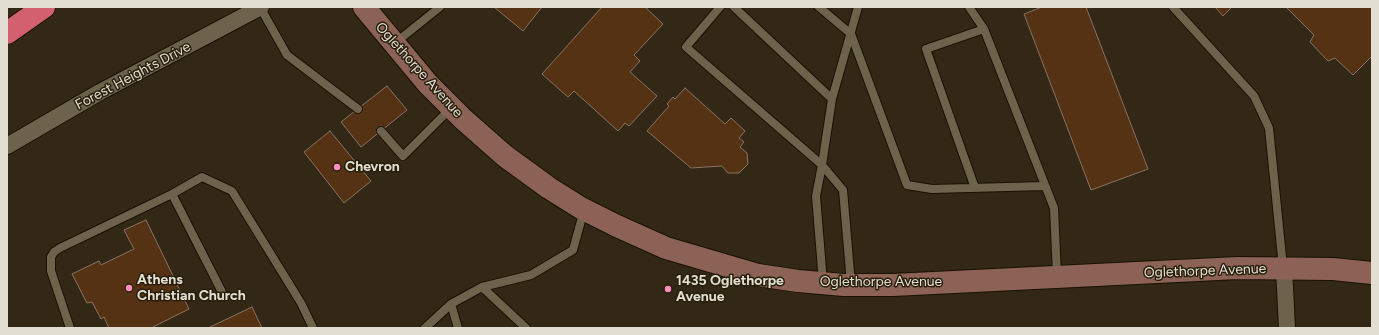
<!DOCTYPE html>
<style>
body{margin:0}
#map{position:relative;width:1379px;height:335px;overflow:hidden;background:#322815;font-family:Figtree,sans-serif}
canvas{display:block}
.frame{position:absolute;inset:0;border:8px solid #e3ded2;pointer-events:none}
</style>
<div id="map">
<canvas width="1379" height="335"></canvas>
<div class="frame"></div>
</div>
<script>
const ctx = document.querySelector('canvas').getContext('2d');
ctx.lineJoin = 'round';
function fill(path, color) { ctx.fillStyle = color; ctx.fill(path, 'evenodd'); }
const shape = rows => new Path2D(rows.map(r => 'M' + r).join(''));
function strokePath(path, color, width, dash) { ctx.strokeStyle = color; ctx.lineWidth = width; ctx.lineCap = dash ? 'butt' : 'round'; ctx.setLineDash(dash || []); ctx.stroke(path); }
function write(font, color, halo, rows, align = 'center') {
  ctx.font = font + ' Figtree,sans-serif'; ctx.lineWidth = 3; ctx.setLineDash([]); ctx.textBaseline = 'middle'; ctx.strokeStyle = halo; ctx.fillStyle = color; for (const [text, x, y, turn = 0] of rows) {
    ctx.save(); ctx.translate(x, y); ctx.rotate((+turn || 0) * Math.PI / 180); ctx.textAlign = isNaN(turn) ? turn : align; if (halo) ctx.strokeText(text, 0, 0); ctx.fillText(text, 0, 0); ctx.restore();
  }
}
const building = shape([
 [494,7,542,7,523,31,494,7],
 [602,7,645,7,663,24,634,55,640,61,630,72,657,96,629,126,625,123,618,131,574,91,568,97,542,74,602,7],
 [1042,7,1086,7,1148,169,1091,190,1024,14,1042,7],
 [1215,7,1232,7,1223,16,1215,7],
 [1286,7,1372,7,1372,56,1353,75,1335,58,1328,61,1310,42,1314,35,1286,7],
 [387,86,407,110,361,147,341,122,387,86],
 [685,88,725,124,731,118,745,131,739,138,744,142,740,147,747,153,748,164,739,173,728,173,722,166,691,168,647,131,669,106,667,104,673,97,675,99,685,88],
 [330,131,371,181,344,203,304,152,330,131],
 [146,220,189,309,151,328,109,328,104,317,101,319,92,302,87,303,72,274,99,261,101,265,134,249,124,230,146,220],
 [252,307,262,328,208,328,252,307]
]);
fill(building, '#563215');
strokePath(building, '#887364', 1);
const lane = shape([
 [260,7,287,55,358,109],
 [720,7,686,47,822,165,832,99,734,7],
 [819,7,851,34,907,185,932,189,1045,186],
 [969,7,984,29,1054,208,1057,276],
 [1173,7,1254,96,1269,128,1283,267],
 [395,43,440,7],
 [832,99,858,7],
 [381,131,403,156,451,108],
 [975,188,926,49,984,29],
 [172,194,202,177,232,191,301,303,313,328],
 [823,282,816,196,822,165,843,190,851,284],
 [482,287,526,328],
 [451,304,458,328],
 [70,328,51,271,51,257,54,252,60,248,172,194,222,292],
 [425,328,451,304,482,287,531,275,573,250,584,210]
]);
const street = shape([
 [7,146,100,92,261,7],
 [1284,268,1287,328]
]);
const secondary = shape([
 [364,7,428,84,463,119,505,156,549,188,581,208,617,226,666,248,758,275,798,281,844,285,893,285,1238,268,1333,269,1372,273]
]);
const highway = shape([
 [7,33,44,7]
]);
strokePath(lane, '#191101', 10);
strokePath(street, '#191101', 18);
strokePath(secondary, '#191101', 24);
strokePath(highway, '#191101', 24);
strokePath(lane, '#6d634d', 8);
strokePath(street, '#6d634d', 16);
strokePath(secondary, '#8c6257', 22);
strokePath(highway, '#d3606e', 22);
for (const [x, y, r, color] of [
 [337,167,4,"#fd8ebe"],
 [129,288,4,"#fd8ebe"],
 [668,289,4,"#fd8ebe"]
]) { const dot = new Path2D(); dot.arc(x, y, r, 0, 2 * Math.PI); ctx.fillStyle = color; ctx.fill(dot); strokePath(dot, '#281f0b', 1.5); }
write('14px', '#e3ded2', '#281f0b', [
 ["Oglethorpe Avenue",419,70,48],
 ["Forest Heights Drive",133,76,-28],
 ["Oglethorpe Avenue",1205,271,-2],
 ["Oglethorpe Avenue",881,282]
]);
write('bold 14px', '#e3ded2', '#281f0b', [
 ["Chevron",345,167],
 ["Athens",137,280],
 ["Christian Church",137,296],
 ["1435 Oglethorpe",676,281],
 ["Avenue",676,297]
], 'left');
</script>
